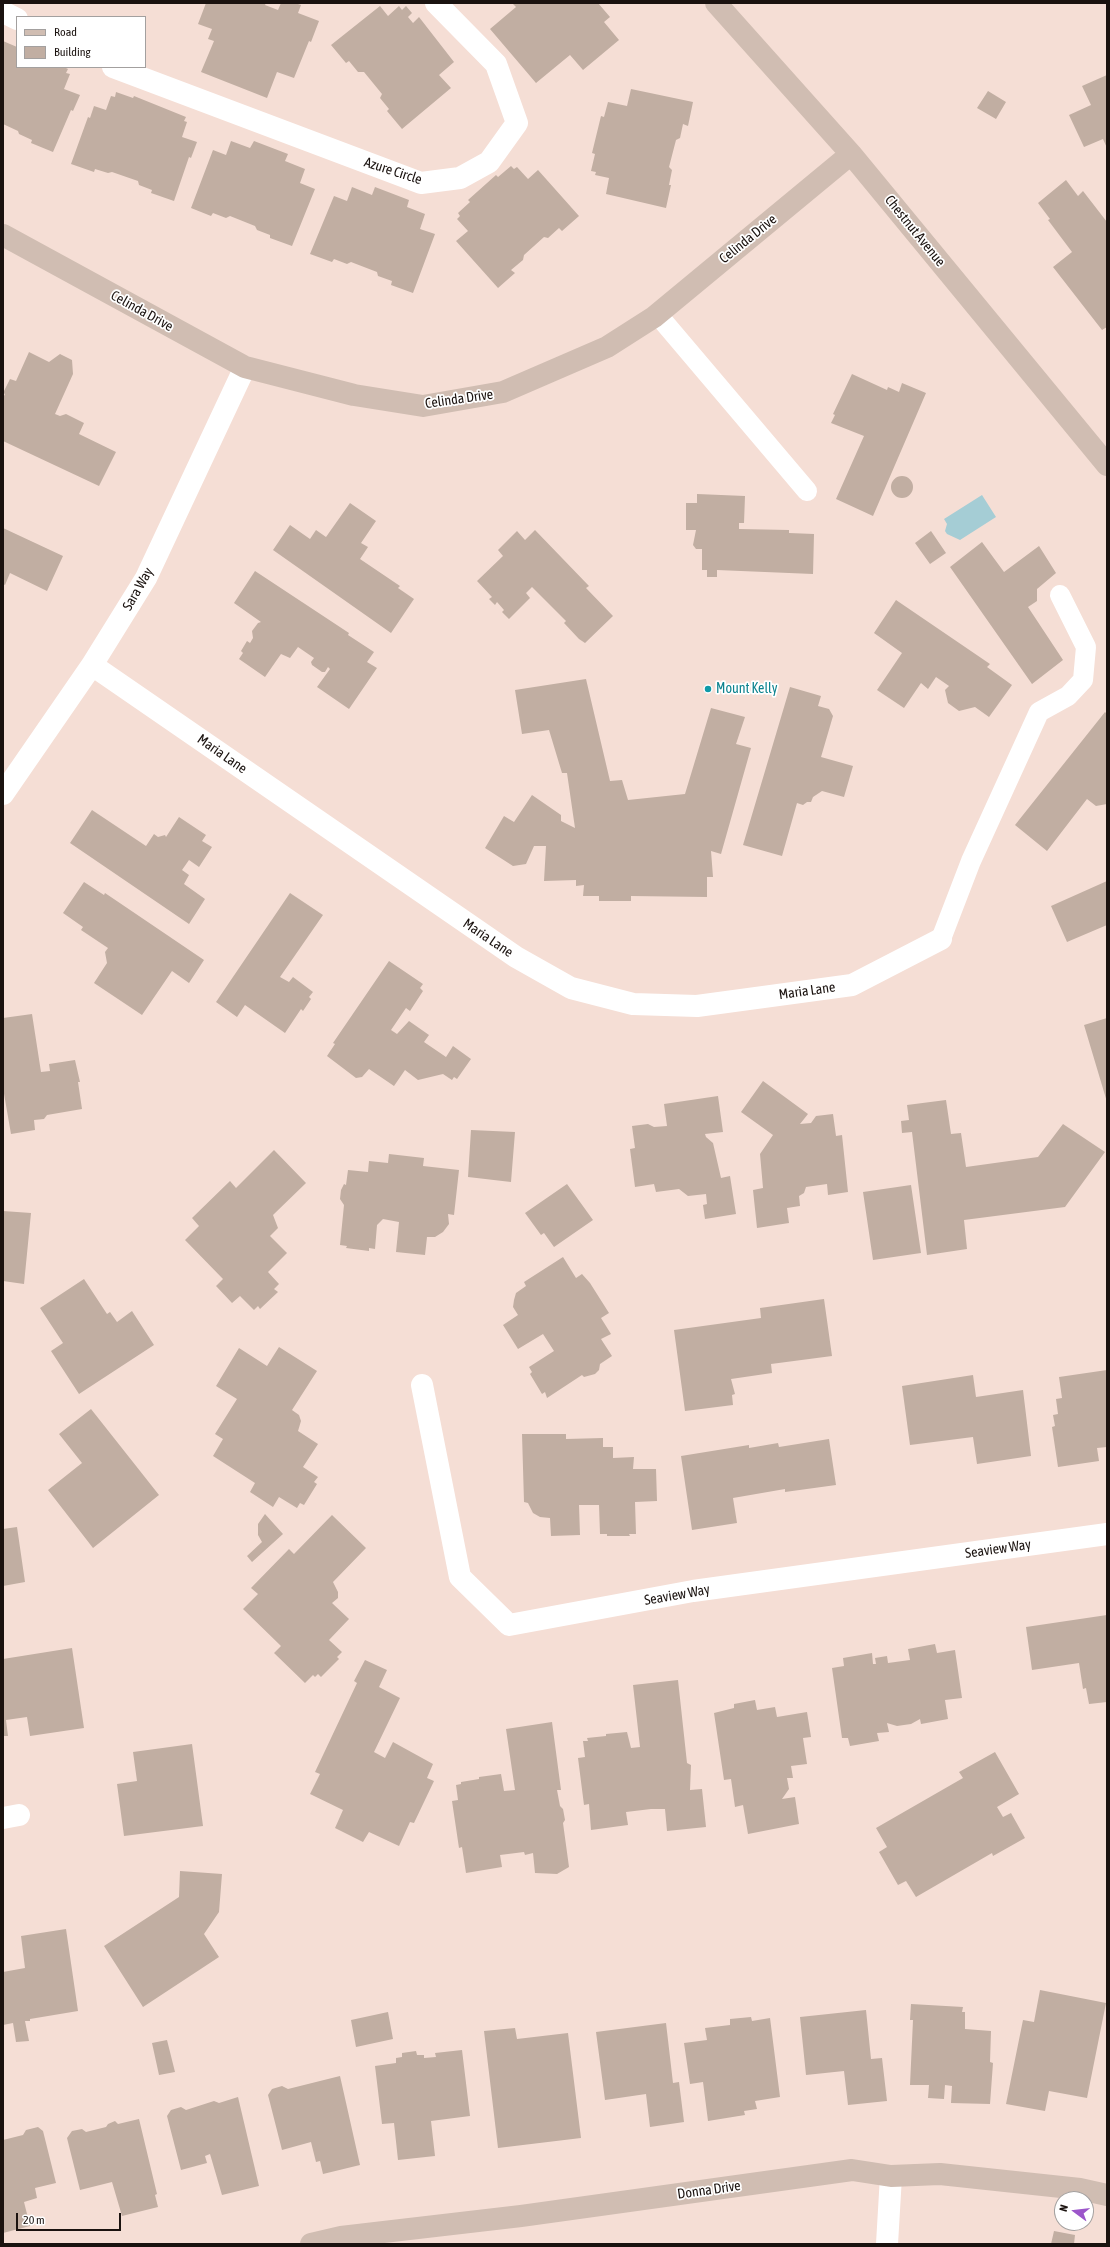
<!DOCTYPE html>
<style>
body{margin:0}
#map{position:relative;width:1110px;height:2247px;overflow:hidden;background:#f5ded5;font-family:"Asap Condensed",sans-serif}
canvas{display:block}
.frame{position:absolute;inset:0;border:4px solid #1a120f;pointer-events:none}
.legend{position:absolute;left:16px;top:16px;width:130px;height:52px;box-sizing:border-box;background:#fff;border:1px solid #a3a09f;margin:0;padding:5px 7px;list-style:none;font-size:12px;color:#1a120f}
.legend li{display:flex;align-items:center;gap:8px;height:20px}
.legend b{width:20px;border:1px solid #a3a09f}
.north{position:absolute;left:1054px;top:2191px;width:40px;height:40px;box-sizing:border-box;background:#fff;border:1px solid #a3a09f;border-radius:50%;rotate:285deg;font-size:11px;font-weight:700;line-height:16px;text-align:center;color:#1a120f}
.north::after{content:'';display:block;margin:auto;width:14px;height:18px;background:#9c56ca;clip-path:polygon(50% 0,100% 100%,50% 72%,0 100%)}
.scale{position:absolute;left:16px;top:2213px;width:105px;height:18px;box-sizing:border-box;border:2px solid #1a120f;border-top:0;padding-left:5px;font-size:12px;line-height:14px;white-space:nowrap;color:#1a120f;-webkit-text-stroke:3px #fff;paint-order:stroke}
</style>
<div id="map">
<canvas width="1110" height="2247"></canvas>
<div class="frame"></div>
<ul class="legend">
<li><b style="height:5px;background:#d0bdb2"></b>Road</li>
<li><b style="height:11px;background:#c1aea2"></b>Building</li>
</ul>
<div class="north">N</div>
<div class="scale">20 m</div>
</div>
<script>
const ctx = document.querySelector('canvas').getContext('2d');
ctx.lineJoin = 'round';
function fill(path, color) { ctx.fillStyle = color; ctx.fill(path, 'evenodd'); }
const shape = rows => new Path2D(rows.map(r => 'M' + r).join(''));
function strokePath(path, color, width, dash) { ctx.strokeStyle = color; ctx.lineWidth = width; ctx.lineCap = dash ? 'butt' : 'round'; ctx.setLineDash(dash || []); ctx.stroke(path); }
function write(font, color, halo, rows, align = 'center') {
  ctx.font = font + ' "Asap Condensed",sans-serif'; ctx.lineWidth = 3.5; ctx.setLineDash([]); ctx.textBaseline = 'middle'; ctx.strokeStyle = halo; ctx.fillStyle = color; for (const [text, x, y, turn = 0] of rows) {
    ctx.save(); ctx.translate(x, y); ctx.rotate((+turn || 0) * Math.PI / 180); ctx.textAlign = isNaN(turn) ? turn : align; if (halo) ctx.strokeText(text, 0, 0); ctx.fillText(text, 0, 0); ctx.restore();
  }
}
fill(shape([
 [982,495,996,517,960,540,947,534,945,531,947,524,944,519]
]), '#a5cdd5');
fill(shape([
 [206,3,266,3,265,5,278,10,281,3,295,3,301,5,298,13,319,21,311,42,309,41,294,78,277,72,267,98,201,72,214,41,208,39,212,29,198,24],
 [512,3,598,3,610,17,604,22,619,40,583,70,570,55,536,83,490,29,516,7],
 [380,6,388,16,399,6,402,10,406,6,412,13,408,17,413,23,419,17,454,62,439,75,451,88,402,129,387,111,389,109,380,98,382,94,364,72,358,72,349,61,346,63,331,45],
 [3,41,17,47,17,67,64,67,68,69,66,73,70,74,64,89,80,95,73,111,71,110,53,152,31,143,32,140,19,134,18,131,3,124],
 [1107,75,1107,148,1103,139,1084,147,1069,115,1091,105,1082,86],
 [631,89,693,102,688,126,683,124,680,138,676,140,669,167,672,170,669,185,671,185,666,208,606,194,609,178,595,175,596,172,591,171,595,154,592,153,601,116,604,117,608,102,627,106],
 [988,91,1006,102,996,119,977,108],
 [116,92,133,98,134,96,186,117,184,121,187,122,182,137,197,142,191,158,189,157,174,201,151,193,152,190,139,185,138,181,112,172,108,173,95,169,94,172,71,164,88,117,90,118,94,106,106,110,111,96,115,97],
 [231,141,250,148,254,141,288,154,285,161,305,169,300,183,315,189,292,246,270,238,270,235,257,230,255,226,230,216,226,218,213,213,211,216,191,208,213,150,226,155],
 [511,166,514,169,517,167,528,179,538,170,579,216,562,231,559,228,548,238,544,237,524,255,523,260,511,270,515,273,498,288,456,241,468,231,457,219,460,216,458,213,470,202,468,200,496,175,498,177],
 [1066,180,1078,196,1083,191,1107,222,1107,327,1102,330,1053,267,1072,252,1048,220,1050,219,1038,203],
 [352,187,372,195,375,187,409,200,407,207,425,214,420,229,435,234,413,293,391,285,392,281,378,276,377,272,351,262,347,264,334,259,332,262,310,254,334,196,347,201],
 [29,352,49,362,60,354,72,360,73,374,55,414,60,416,66,414,84,423,79,434,116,452,99,486,3,441,3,398,5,394,3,393,10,379,16,381],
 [852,374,887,390,888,387,899,392,902,383,926,393,873,516,836,499,864,436,831,423,835,415,833,414],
 '891 487a11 11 0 1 1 22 0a11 11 0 1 1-22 0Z',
 [697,494,745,496,744,523,739,523,739,529,789,530,789,533,814,534,813,574,717,570,717,577,707,577,707,570,702,570,702,549,696,549,693,545,696,530,686,530,686,503,697,503],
 [350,503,376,521,361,543,368,547,360,559,400,586,398,588,414,599,391,633,273,550,290,525,310,539,316,530,326,537],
 [3,528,63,556,47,591,10,573,5,585,3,584],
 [535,530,589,586,586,588,613,616,585,643,579,639,564,623,566,621,532,587,526,593,530,598,509,619,502,612,504,610,497,602,495,605,489,599,492,597,477,581,503,556,498,550,517,531,525,540],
 [931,531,946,553,930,564,915,543],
 [982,542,1004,572,1039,546,1056,573,1037,589,1037,601,1028,607,1063,660,1032,684,950,567],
 [255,571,349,633,348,635,374,652,367,662,377,668,349,709,317,687,330,669,328,667,325,672,322,672,312,665,311,662,314,658,298,647,290,658,281,654,265,677,239,659,243,653,241,651,247,641,250,643,253,638,252,631,258,623,261,622,234,603],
 [896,600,990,664,987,667,1012,685,989,717,975,707,959,711,948,703,945,690,949,686,936,677,928,689,921,683,904,708,877,690,902,653,874,633],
 [586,679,610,781,622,780,628,800,685,794,711,708,745,717,736,744,751,748,721,854,711,851,713,877,707,877,707,897,631,896,631,901,599,901,599,896,583,896,584,885,576,886,576,880,544,881,546,846,534,846,526,864,513,866,485,848,504,816,514,822,532,795,561,815,561,821,575,828,567,773,562,773,549,730,522,734,515,690],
 [790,687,821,696,818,706,829,709,833,716,821,757,853,766,844,797,822,791,813,797,811,802,807,802,803,805,797,803,782,856,743,845],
 [1105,712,1107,714,1107,804,1096,806,1087,799,1047,851,1015,825],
 [92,810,146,846,154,834,158,837,165,835,166,837,179,817,206,835,202,841,212,847,199,867,189,860,182,870,189,875,184,884,205,899,189,924,70,843],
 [1107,881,1107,925,1067,942,1051,906],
 [84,882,104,895,105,893,204,960,189,983,172,971,142,1015,94,983,107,963,105,952,108,948,81,930,83,927,63,913],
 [290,893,323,915,280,977,289,982,293,977,313,992,309,997,311,999,303,1011,301,1009,285,1033,245,1005,237,1017,216,1002],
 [389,961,423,984,420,988,423,991,410,1011,406,1008,391,1030,397,1034,409,1021,429,1035,424,1042,446,1057,453,1046,471,1059,457,1079,454,1077,452,1080,443,1074,418,1080,405,1070,394,1086,369,1069,362,1077,356,1078,327,1056,335,1044,333,1043],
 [32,1014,41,1072,50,1071,49,1064,75,1060,80,1082,78,1082,82,1109,47,1115,44,1119,34,1120,35,1130,11,1134,3,1088,3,1018],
 [1107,1018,1107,1102,1084,1025],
 [763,1081,808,1114,800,1124,811,1123,816,1116,833,1114,836,1136,842,1135,848,1192,828,1195,827,1184,806,1187,804,1193,799,1196,800,1206,787,1208,789,1223,757,1228,753,1190,763,1188,760,1154,773,1135,741,1112],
 [718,1096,723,1132,705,1134,706,1137,713,1143,721,1178,730,1176,736,1214,705,1219,703,1205,707,1204,706,1194,688,1196,679,1189,656,1192,654,1184,635,1187,630,1149,635,1148,632,1126,648,1124,654,1127,667,1126,664,1104],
 [946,1100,951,1134,961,1133,966,1167,1038,1157,1063,1124,1105,1152,1065,1207,964,1220,967,1249,927,1255,912,1132,902,1133,901,1121,909,1120,907,1105],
 [471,1130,515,1132,511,1182,468,1177],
 [274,1150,306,1183,273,1215,278,1228,270,1236,287,1253,268,1272,279,1284,274,1289,278,1292,260,1309,258,1306,254,1310,240,1296,232,1303,216,1286,223,1279,185,1240,199,1226,192,1218,230,1181,236,1188],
 [389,1154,424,1158,423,1166,459,1170,454,1215,448,1214,449,1224,443,1232,435,1237,427,1237,425,1255,396,1252,399,1222,383,1219,377,1225,375,1249,369,1248,369,1251,346,1248,347,1246,340,1245,344,1205,340,1199,341,1190,344,1184,346,1185,348,1170,368,1172,369,1161,388,1163],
 [567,1184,593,1220,554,1247,544,1233,541,1235,525,1213],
 [911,1185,921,1253,873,1260,863,1192],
 [3,1211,31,1213,24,1284,3,1281],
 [563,1257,576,1278,582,1274,590,1283,609,1313,601,1318,611,1334,601,1339,612,1356,600,1364,599,1370,595,1374,584,1377,582,1375,547,1398,545,1392,542,1394,530,1374,532,1372,529,1367,554,1351,543,1334,518,1349,503,1325,518,1315,513,1307,514,1300,516,1293,526,1286,524,1282],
 [84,1279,107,1314,110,1312,117,1322,132,1311,154,1345,79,1394,51,1351,63,1343,40,1308],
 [824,1299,832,1356,771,1364,772,1373,731,1379,735,1394,732,1395,733,1405,685,1411,674,1330,761,1318,760,1308],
 [279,1347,317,1371,292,1410,299,1415,301,1421,298,1431,318,1444,303,1467,318,1477,314,1482,317,1484,304,1505,300,1503,297,1508,279,1497,273,1507,250,1492,255,1483,213,1456,223,1439,215,1434,237,1399,216,1386,239,1348,267,1366],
 [1107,1370,1107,1447,1097,1448,1099,1461,1058,1467,1052,1427,1055,1426,1053,1415,1058,1414,1056,1399,1062,1398,1059,1377],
 [973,1375,976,1397,1023,1390,1031,1456,977,1464,973,1437,910,1445,902,1386],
 [91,1409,159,1495,93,1548,48,1490,82,1463,59,1434],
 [522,1434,566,1434,566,1439,603,1438,603,1447,613,1447,613,1458,634,1457,633,1469,656,1469,657,1501,635,1502,636,1534,629,1534,630,1536,607,1536,607,1534,600,1534,599,1505,579,1505,580,1535,551,1536,550,1518,540,1517,533,1513,528,1503,524,1502],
 [829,1439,836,1485,785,1492,785,1489,733,1498,737,1523,692,1530,681,1456,749,1445,749,1448,778,1443,779,1447],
 [265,1514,283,1534,252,1562,247,1556,262,1542,258,1535,258,1524],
 [332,1515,366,1548,333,1582,338,1592,338,1598,332,1603,349,1619,329,1640,342,1652,337,1657,339,1659,321,1677,318,1674,315,1677,313,1675,305,1683,274,1653,281,1646,243,1609,258,1594,251,1588,289,1549,294,1554],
 [17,1527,25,1582,3,1586,3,1529],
 [1107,1615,1107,1702,1089,1704,1086,1688,1083,1689,1079,1663,1032,1670,1026,1627],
 [935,1644,937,1653,955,1650,962,1698,945,1700,948,1719,921,1724,920,1719,911,1724,897,1726,887,1723,889,1732,877,1733,879,1741,850,1746,848,1738,842,1738,832,1668,844,1666,843,1658,872,1653,873,1664,876,1664,875,1658,887,1656,888,1663,910,1660,908,1649],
 [72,1648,84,1728,30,1736,27,1717,6,1720,8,1736,3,1736,3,1659],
 [365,1660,387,1670,379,1687,400,1698,374,1752,385,1758,393,1742,433,1764,427,1778,434,1781,414,1823,410,1822,399,1846,369,1832,363,1842,335,1828,343,1810,310,1794,320,1774,315,1772,357,1683,354,1681],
 [678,1680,687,1763,691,1765,690,1790,702,1789,706,1827,667,1831,665,1809,651,1809,626,1812,628,1825,591,1830,589,1804,584,1805,578,1758,585,1757,583,1741,588,1741,587,1738,606,1736,606,1734,627,1732,631,1748,640,1747,633,1685],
 [755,1700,757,1710,775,1707,777,1717,807,1712,811,1737,803,1738,807,1764,791,1766,793,1778,787,1778,789,1789,782,1799,795,1797,799,1824,748,1834,743,1805,735,1807,731,1779,724,1780,714,1713,734,1708,734,1704],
 [552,1722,561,1790,557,1790,560,1806,563,1809,565,1820,563,1823,569,1867,557,1874,535,1873,533,1853,525,1855,524,1852,500,1855,502,1867,466,1873,462,1847,459,1848,452,1801,458,1800,456,1785,461,1784,461,1782,479,1779,479,1777,501,1774,504,1791,515,1790,506,1729],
 [192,1744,203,1826,124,1836,117,1784,137,1781,133,1752],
 [995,1752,1019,1794,997,1807,1003,1817,1011,1813,1025,1838,993,1856,992,1853,916,1897,906,1881,898,1885,879,1852,887,1847,876,1828,963,1778,959,1772],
 [180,1871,222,1874,219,1912,204,1934,219,1957,143,2007,104,1946,179,1897],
 [66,1929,78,2011,30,2019,30,2021,25,2021,29,2041,16,2042,13,2023,3,2025,3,1972,25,1968,21,1936],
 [1040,1990,1106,2003,1087,2098,1049,2091,1045,2111,1006,2104,1023,2020,1034,2022],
 [911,2004,963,2007,962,2012,965,2012,965,2029,991,2031,990,2062,993,2063,990,2104,951,2103,952,2086,945,2085,944,2099,928,2098,929,2085,910,2085,913,2020,910,2020],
 [866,2010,871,2059,882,2058,887,2101,848,2105,844,2071,806,2075,800,2017],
 [388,2012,393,2039,356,2047,351,2020],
 [751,2017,752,2021,770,2018,780,2097,755,2101,757,2109,744,2111,745,2115,708,2121,703,2082,690,2084,684,2043,707,2040,705,2028,730,2025,730,2019],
 [666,2023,673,2083,679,2082,684,2122,650,2127,646,2094,605,2100,596,2032],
 [515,2028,517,2039,568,2033,581,2138,498,2148,484,2031],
 [167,2040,175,2072,159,2075,152,2043],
 [462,2050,470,2116,431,2121,435,2156,398,2160,394,2123,382,2124,375,2066,396,2063,396,2058,402,2057,402,2053,416,2051,417,2055,424,2055,424,2058,436,2057,435,2053],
 [340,2076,360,2165,323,2174,320,2161,316,2162,311,2142,282,2150,268,2095,272,2089,282,2086,288,2089],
 [238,2097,259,2186,222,2195,210,2154,205,2156,207,2163,181,2170,167,2116,171,2110,181,2107,186,2110,214,2101,219,2103],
 [139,2119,157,2194,155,2195,158,2207,122,2216,112,2182,80,2190,67,2138,72,2131,82,2129,86,2132,106,2127,108,2124,115,2121,118,2124],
 [38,2127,43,2131,56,2183,35,2188,37,2198,24,2202,30,2226,3,2233,3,2140,23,2135,26,2130],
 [1054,2231,1075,2235,1074,2244,1051,2244]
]), '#c1aea2');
strokePath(shape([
 [657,314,807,491],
 [941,939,971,861,1039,712,1068,696,1083,680,1086,647,1060,595]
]), '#fff', 20);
strokePath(shape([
 [3,12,17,19],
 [113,67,421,183,460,178,489,162,517,123,496,64,436,3],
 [92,665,516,957,571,988,633,1004,697,1006,852,985,941,939],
 [3,794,92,665,146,578,245,367],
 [422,1385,460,1577,509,1625,693,1591,1107,1534],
 [3,1818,19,1815],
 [887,2244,891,2176]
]), '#fff', 22);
strokePath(shape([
 [716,3,851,154,1107,465],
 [3,235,245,367,354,395,423,406,503,392,607,347,654,317,851,154],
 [311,2244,341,2237,521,2216,852,2170,891,2176,940,2174,1080,2189,1107,2195]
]), '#d0bdb2', 22);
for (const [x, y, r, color] of [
 [708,689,4,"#0f9aa8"]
]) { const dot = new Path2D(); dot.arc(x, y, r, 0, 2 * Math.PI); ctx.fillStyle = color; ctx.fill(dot); strokePath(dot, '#fff', 1.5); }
write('14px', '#1a120f', '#fff', [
 ["Azure Circle",393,171,18],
 ["Chestnut Avenue",915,231,51],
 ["Celinda Drive",748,239,-39],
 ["Celinda Drive",142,311,29],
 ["Celinda Drive",459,399,-8],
 ["Sara Way",138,589,-60],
 ["Maria Lane",222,754,35],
 ["Maria Lane",488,938,34],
 ["Maria Lane",807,991,-8],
 ["Seaview Way",998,1549,-8],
 ["Seaview Way",677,1595,-10],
 ["Donna Drive",709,2190,-8]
]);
write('14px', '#0d838f', '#fff', [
 ["Mount Kelly",716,689]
], 'left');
</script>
